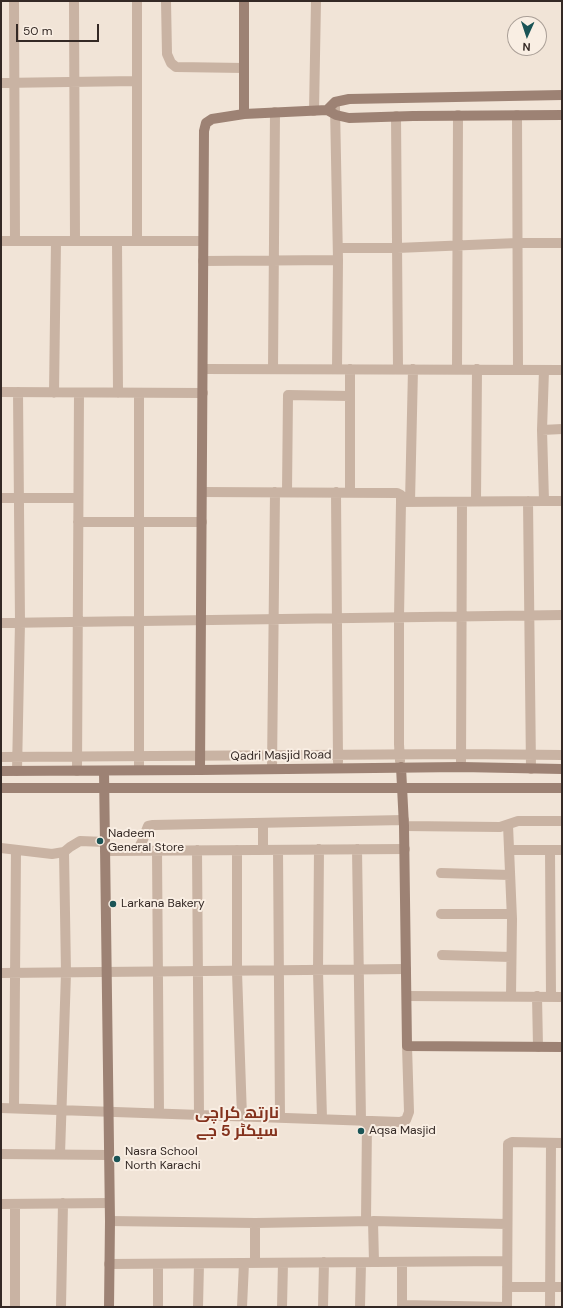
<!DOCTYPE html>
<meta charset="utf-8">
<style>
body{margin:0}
#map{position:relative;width:563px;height:1308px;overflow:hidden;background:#f1e4d7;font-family:"DM Sans",sans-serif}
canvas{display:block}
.frame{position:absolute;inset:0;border:2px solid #342925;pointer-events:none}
.north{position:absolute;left:507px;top:16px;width:40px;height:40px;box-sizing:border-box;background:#f9eee3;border:1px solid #aa9f97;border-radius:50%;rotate:183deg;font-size:11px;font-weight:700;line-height:16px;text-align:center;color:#342925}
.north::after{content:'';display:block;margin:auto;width:14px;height:18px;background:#1a5456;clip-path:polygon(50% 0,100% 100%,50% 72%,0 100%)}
.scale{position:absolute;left:16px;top:24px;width:83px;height:18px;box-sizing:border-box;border:2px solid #342925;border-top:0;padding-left:5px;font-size:12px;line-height:14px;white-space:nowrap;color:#342925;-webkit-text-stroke:3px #f9eee3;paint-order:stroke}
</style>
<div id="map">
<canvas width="563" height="1308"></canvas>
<div class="frame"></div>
<div class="north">N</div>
<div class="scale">50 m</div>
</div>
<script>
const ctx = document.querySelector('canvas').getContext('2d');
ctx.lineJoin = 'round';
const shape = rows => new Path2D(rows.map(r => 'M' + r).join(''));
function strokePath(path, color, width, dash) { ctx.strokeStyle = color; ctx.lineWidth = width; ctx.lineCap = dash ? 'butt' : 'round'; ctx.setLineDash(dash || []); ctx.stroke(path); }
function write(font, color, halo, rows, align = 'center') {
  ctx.font = font + ' "DM Sans",Cairo,sans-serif'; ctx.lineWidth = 4; ctx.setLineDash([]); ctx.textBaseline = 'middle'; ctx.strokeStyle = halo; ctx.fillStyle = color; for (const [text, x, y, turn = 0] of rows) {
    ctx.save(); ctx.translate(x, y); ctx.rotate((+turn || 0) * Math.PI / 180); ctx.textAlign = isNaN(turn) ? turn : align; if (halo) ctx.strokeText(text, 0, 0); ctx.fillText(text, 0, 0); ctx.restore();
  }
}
strokePath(shape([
 [14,1,15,241],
 [74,1,75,241],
 [137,1,137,241],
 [166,1,167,54,171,63,176,67,244,68],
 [1,83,137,81],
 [335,107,338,260,337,369],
 [314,111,316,1],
 [517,115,518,369],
 [396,116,398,369],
 [1,241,203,241],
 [117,241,118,393],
 [338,248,397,248,517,243,562,243],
 [203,261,338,260],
 [203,369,562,370],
 [273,369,275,112],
 [457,369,458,115],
 [544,370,542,430,544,501,562,501],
 [1,392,203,393],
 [54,393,56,241],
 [542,430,562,429],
 [202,492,397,493,401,495,401,502,544,501],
 [287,492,288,395,350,396],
 [336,492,338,762],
 [350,492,350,369],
 [1,498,78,498],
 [476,501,477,369],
 [528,501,531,769],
 [410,502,413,369],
 [78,522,202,522],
 [1,623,562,615],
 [1,757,461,754,562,755],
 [400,761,399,744,399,617,401,502],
 [461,767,462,502],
 [272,769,275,492],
 [139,770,139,393],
 [17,771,20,622,18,392],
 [77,771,79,393],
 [263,823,263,850],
 [508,825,512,919,511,996],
 [404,826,500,827,518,821,562,821],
 [1,848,52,854,64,852,70,847,80,841,105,842],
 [319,849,318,971,322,1119],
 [357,849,361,1121],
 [197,850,199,1115],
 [237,850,237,972,242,1117],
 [278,850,280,1118],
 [509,850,562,850],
 [550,850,551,997],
 [105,851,405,849],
 [137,851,143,840,146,831,148,826,153,825,404,820],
 [157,851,159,1113],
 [441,873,510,875],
 [441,914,511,914],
 [442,955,511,957],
 [1,973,406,969],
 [407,996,562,997],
 [537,996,538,1047],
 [1,1108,400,1122,406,1120,409,1112,407,1046],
 [14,1108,16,850],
 [1,1154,108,1155],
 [60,1154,66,973,64,852],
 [1,1204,109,1203],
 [110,1221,255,1223,373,1221,507,1224],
 [366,1221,367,1121],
 [373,1221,374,1262],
 [255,1263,255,1223],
 [109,1264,507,1261],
 [507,1287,562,1287],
 [402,1305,507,1307],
 [15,1307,15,1204],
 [61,1307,63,1203],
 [158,1307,158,1264],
 [198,1307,199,1264],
 [242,1307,244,1263],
 [282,1307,283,1263],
 [323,1307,324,1262],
 [360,1307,361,1263],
 [402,1307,402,1262],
 [507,1307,508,1144,512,1142,562,1143],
 [550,1307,551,1143]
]), '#c9b3a3', 10);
strokePath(shape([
 [327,110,335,102,349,99,562,95],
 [244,114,244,1],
 [401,767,404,826,407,1046,562,1047],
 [200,770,204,131,206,123,212,119,244,114,327,110,336,115,349,118,413,116,562,115],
 [1,771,200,770,461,767,562,769],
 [104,771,110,1221,109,1307],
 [1,788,562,788]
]), '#9d8274', 10);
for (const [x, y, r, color] of [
 [100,841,4,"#1a5456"],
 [113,904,4,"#1a5456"],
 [361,1131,4,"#1a5456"],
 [117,1159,4,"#1a5456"]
]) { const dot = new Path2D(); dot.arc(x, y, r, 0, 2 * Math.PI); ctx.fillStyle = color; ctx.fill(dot); strokePath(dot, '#f9eee3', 1.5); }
write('12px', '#342925', '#f9eee3', [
 ["Qadri Masjid Road",281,756,-1]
]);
write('12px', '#342925', '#f9eee3', [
 ["Nadeem",108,834],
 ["General Store",108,848],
 ["Larkana Bakery",121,904],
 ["Aqsa Masjid",369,1131],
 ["Nasra School",125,1152],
 ["North Karachi",125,1166]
], 'left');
write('bold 16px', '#84321d', '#f9eee3', [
 ["نارتھ کراچی",237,1114],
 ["سیکٹر 5 جے",237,1132]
]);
</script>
